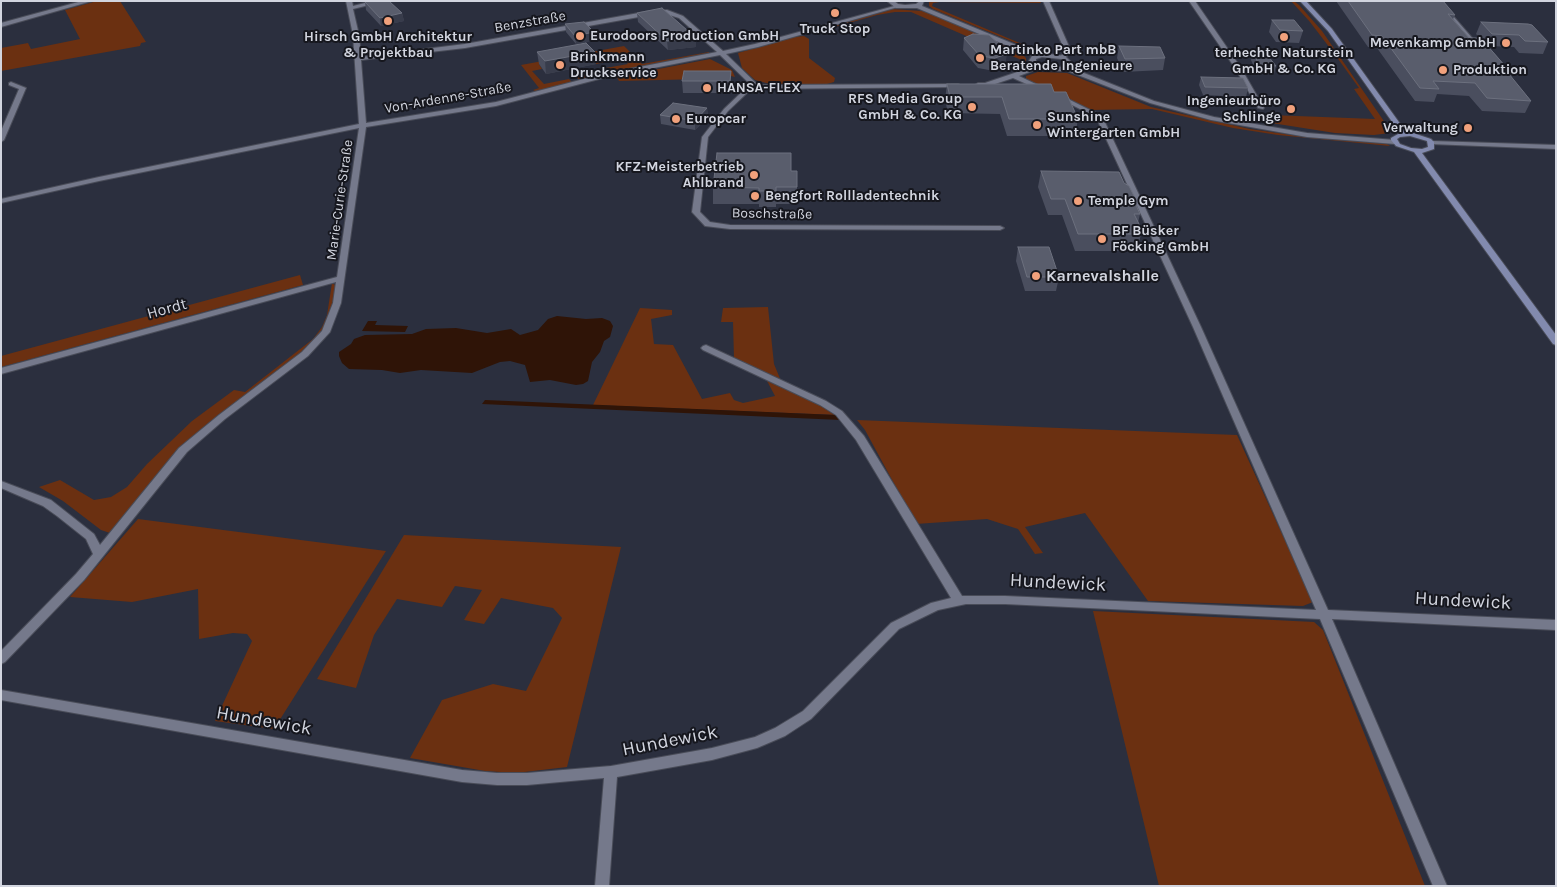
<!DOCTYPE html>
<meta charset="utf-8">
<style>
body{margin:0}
#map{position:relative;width:1557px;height:887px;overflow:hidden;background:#2b2f3e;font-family:Karla,sans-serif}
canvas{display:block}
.frame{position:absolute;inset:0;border:2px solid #d2d5df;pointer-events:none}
</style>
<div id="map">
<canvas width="1557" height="887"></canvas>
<div class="frame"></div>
</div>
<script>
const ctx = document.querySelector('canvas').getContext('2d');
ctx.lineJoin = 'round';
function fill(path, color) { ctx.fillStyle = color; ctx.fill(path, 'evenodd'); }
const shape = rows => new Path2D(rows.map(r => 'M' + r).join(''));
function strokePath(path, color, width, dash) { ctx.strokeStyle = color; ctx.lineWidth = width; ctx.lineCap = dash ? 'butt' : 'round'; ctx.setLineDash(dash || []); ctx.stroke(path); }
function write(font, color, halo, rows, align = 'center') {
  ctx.font = font + ' Karla,sans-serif'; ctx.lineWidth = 4; ctx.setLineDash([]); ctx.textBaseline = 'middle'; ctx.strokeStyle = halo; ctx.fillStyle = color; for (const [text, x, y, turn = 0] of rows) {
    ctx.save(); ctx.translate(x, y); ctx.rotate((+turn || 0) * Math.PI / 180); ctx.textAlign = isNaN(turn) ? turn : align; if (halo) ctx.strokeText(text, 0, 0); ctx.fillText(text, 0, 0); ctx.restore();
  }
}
fill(shape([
 [97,1,120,1,146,42,141,43,140,46,1,71,1,48,28,43,31,49,80,39,65,10],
 [929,1,1040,1,1041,3,940,2,933,3,932,6,1041,52,1028,48,933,9,929,6],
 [1291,1,1294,1,1299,5,1322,31,1390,130,1390,133,1374,135,1335,133,1246,119,1244,114,1375,119,1354,89,1359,88,1336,56,1310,22],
 [891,9,922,11,931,14,1026,54,1023,55,1026,58,1026,62,911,12,895,12,877,15,814,33,814,31],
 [804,36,809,39,809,58,835,78,834,82,827,84,770,84,755,80,742,68,738,53,793,37],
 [624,46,642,64,709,52,709,54,624,70,581,80,577,78,589,71,628,64,623,59,596,64,587,55,539,64,542,69,532,71,544,84,569,79,572,82,537,92,533,90,539,88,521,65],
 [710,59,732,70,735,77,727,75,704,79,619,81,617,77],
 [1038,72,1067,73,1151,107,1250,129,1292,135,1387,144,1390,146,1278,135,1233,128,1152,109,1090,110,1026,80,1026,76],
 [300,275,303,285,1,367,1,356],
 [332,283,335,285,336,290,327,327,314,343,199,432,113,534,101,530,63,501,39,487,60,480,94,500,111,497,127,487,147,464,192,421,234,390,245,392,313,339,322,327,327,315],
 [768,307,774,364,781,381,734,358,733,322,721,322,723,308],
 [640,308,672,310,672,315,651,319,654,344,673,345,702,399,730,393,734,400,743,403,775,396,766,379,826,407,837,415,593,405],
 [857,420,1237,435,1313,602,1303,606,1148,601,1085,513,1025,527,1043,553,1035,554,1018,529,987,519,916,524,865,430],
 [138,519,386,551,274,729,215,721,252,641,247,634,233,633,199,639,198,589,132,602,70,597],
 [404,535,621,547,567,767,516,773,485,771,410,758,442,700,493,684,526,691,562,618,553,608,501,598,484,624,464,620,482,590,455,586,442,607,397,599,374,635,356,688,317,679],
 [1093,611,1314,622,1323,630,1425,886,1159,886]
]), '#6b3011');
fill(shape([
 [557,316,586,319,602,318,610,321,613,326,610,337,604,341,600,352,592,362,588,381,583,384,576,385,550,380,530,382,525,365,510,361,500,362,472,373,421,370,400,373,382,370,349,369,342,363,339,356,339,352,351,344,354,339,365,335,412,334,426,329,456,328,487,333,511,329,520,335,538,330,548,319],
 [368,321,377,321,375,325,408,326,405,332,362,331],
 [485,400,837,415,841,420,482,404]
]), '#2f1407');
const minor = shape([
 [82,1,92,1,1,27,1,23,82,1],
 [346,1,352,1,353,6,373,1,385,1,353,9,359,35,361,57,465,44,650,11,667,10,683,16,723,51,755,44,898,5,898,7,758,47,726,54,758,85,958,84,960,85,960,87,757,89,748,92,728,111,708,137,700,212,710,222,730,225,1000,226,1004,228,1000,230,730,229,705,226,692,212,702,137,724,109,744,90,752,86,720,55,603,78,496,106,366,127,341,303,330,332,308,356,225,419,187,452,84,580,5,662,1,664,1,651,76,574,93,554,86,539,57,516,43,506,1,488,1,481,51,500,94,534,100,545,179,448,219,415,302,352,322,331,333,303,336,282,1,374,1,368,337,277,359,128,99,181,1,203,1,199,99,177,359,124,353,35,346,1],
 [666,14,679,18,717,52,603,74,496,102,366,123,361,60,465,48,650,15,666,14],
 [1043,1,1049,1,1071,51,1065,58,1060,57,1065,51,1043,1],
 [1189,1,1195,1,1241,68,1264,108,1263,109,1258,108,1235,68,1189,1],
 [1434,1,1440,1,1480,47,1480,49,1476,49,1434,1],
 [1038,65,1040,66,1040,68,1019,76,1044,88,1044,90,1040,90,1013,78,986,87,978,87,975,85,978,83,985,83,1038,65],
 [11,82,26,88,4,140,1,142,1,131,19,89,9,85,9,83,11,82],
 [1060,95,1102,116,1201,327,1328,610,1556,620,1556,630,1332,619,1447,886,1433,886,1320,619,1005,604,966,604,938,610,899,629,811,719,785,736,757,748,712,760,617,777,609,886,595,886,604,778,527,785,497,785,462,782,1,700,1,690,462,770,497,773,527,773,611,766,712,748,755,737,775,728,803,711,891,623,931,603,951,598,856,440,836,415,820,405,703,350,701,348,703,346,706,345,826,401,842,411,864,436,962,596,1005,596,1316,610,1193,327,1096,117,1058,98,1058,96,1060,95]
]);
const tertiary = shape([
 [887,1,894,1,898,4,905,5,916,4,920,1,924,1,922,6,1038,54,1042,53,1065,56,1073,64,1069,67,1154,101,1214,117,1307,133,1395,140,1398,142,1395,144,1307,137,1211,120,1150,103,1065,70,1061,71,1041,69,1032,65,1029,61,1032,56,917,8,896,8,887,1],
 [1042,57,1061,59,1066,64,1060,67,1044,66,1036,63,1036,59,1042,57],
 [1432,141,1556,145,1556,149,1430,144,1428,143,1432,141]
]);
const secondary = shape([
 [1300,1,1306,1,1332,29,1406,132,1413,133,1431,139,1434,142,1434,149,1422,153,1556,335,1556,345,1553,344,1414,152,1396,146,1391,140,1391,138,1400,133,1328,31,1300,1],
 [1410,136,1427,141,1428,147,1422,149,1411,148,1400,144,1397,139,1400,137,1410,136]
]);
strokePath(minor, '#494c58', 2);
strokePath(tertiary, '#494c58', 2);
strokePath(secondary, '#494c58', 2);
fill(minor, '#75798b');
fill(tertiary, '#75798b');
fill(secondary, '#828aae');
fill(shape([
 [1336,1,1443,1,1455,15,1453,19,1469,38,1482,40,1476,34,1481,22,1548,42,1543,54,1519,53,1514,47,1488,46,1512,74,1511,77,1531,101,1525,113,1482,111,1469,96,1437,94,1434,102,1415,101,1377,48,1368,47],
 [365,2,402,13,404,21,381,26,366,10],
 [637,13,696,38,696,47,668,50,638,22],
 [1272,20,1303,31,1299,43,1276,42,1269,32],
 [565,24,595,40,576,44,566,32],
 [973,34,1005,67,994,71,978,68,963,50,964,38],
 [1119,46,1165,58,1163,70,1123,72,1117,58],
 [537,52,596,64,546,74,539,64],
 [1253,52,1276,66,1274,74,1257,74,1251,60],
 [731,71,731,93,683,93,682,81],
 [1201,77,1248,88,1246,97,1203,95,1199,85],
 [947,84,1054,92,1078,119,1075,136,1007,136,1000,114,948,113,945,100],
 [707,108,708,117,695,130,661,124,660,115],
 [791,171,797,187,797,204,776,204,776,207,759,207,759,204,713,204,713,187],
 [1041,171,1124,183,1135,198,1134,201,1140,214,1138,223,1142,230,1138,247,1132,247,1131,251,1075,251,1062,215,1048,215,1038,187],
 [1018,247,1059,277,1056,291,1025,291,1016,261]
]), '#4a4e5e');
fill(shape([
 [402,13,404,21,381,26,380,18],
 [594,32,595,40,576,44,575,36],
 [696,38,696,47,668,50,667,41],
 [595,52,596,64,546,74,545,61],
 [1007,54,1005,67,994,71,995,58],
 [731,71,731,93,730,81],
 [707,108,708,117,695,130,695,121]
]), '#383c4b');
const building = shape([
 [368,1,389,1,402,13,380,18,365,2,368,1],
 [1348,1,1443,1,1455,15,1448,14,1469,38,1479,38,1486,44,1512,74,1509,74,1531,101,1487,98,1475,83,1433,81,1439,89,1420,88,1382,36,1372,35,1348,1],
 [662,8,696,38,667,41,637,13,662,8],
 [1272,20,1294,20,1303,31,1280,30,1272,20],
 [584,22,594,32,575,36,565,24,584,22],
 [1481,22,1528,24,1532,25,1548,42,1525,41,1519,35,1492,34,1481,22],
 [973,34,989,35,1000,45,1007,54,995,58,980,56,964,38,973,34],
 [586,43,595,52,545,61,537,52,586,43],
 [1119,46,1160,47,1165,58,1125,59,1119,46],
 [1253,52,1268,56,1276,66,1259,65,1253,52],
 [684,71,731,71,730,81,682,81,684,71],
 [1201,77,1243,78,1248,88,1205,87,1201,77],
 [947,84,1051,84,1054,92,1066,92,1078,119,1009,119,1002,97,950,97,947,84],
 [673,103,707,108,695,121,660,115,673,103],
 [717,153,791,153,791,171,797,171,797,187,776,187,776,191,759,191,759,188,713,187,717,153],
 [1041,171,1119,172,1124,183,1129,186,1135,198,1133,198,1140,214,1134,214,1142,230,1133,230,1135,234,1078,234,1065,199,1051,199,1041,171],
 [1018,247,1049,247,1059,277,1027,277,1018,247]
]);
fill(building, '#595d6c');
strokePath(building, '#6c707e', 1);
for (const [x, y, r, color] of [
 [835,13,5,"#f1a17c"],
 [388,21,5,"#f1a17c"],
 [580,36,5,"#f1a17c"],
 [1284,37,5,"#f1a17c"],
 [1506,43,5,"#f1a17c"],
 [980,58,5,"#f1a17c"],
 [560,65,5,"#f1a17c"],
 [1443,70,5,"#f1a17c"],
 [707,88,5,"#f1a17c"],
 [972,107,5,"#f1a17c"],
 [1291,109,5,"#f1a17c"],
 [676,119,5,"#f1a17c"],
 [1037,125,5,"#f1a17c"],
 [1468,128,5,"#f1a17c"],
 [754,175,5,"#f1a17c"],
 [755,196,5,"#f1a17c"],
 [1078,201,5,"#f1a17c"],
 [1102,239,5,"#f1a17c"],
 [1036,276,5,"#f1a17c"]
]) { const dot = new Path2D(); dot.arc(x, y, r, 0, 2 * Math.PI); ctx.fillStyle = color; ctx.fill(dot); strokePath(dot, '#16171e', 2); }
write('14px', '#d2d5df', '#16171e', [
 ["Benzstraße",530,22,-10],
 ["Von-Ardenne-Straße",448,98,-10],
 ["Marie-Curie-Straße",340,200,-82],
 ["Boschstraße",772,214,1]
]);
write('bold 14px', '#d2d5df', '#16171e', [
 ["Truck Stop",835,29,"center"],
 ["Eurodoors Production GmbH",590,36],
 ["Hirsch GmbH Architektur",388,37,"center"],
 ["& Projektbau",388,53,"center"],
 ["Mevenkamp GmbH",1496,43,"right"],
 ["Martinko Part mbB",990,50],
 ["Beratende Ingenieure",990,66],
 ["terhechte Naturstein",1284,53,"center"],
 ["GmbH & Co. KG",1284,69,"center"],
 ["Brinkmann",570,57],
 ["Druckservice",570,73],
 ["Produktion",1453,70],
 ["HANSA-FLEX",717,88],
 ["RFS Media Group",962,99,"right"],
 ["GmbH & Co. KG",962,115,"right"],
 ["Ingenieurbüro",1281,101,"right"],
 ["Schlinge",1281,117,"right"],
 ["Sunshine",1047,117],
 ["Wintergarten GmbH",1047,133],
 ["Europcar",686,119],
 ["Verwaltung",1458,128,"right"],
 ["KFZ-Meisterbetrieb",744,167,"right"],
 ["Ahlbrand",744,183,"right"],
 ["Bengfort Rollladentechnik",765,196],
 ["Temple Gym",1088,201],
 ["BF Büsker",1112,231],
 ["Föcking GmbH",1112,247]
], 'left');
write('bold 16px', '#d2d5df', '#16171e', [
 ["Karnevalshalle",1046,276]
], 'left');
write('16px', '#d2d5df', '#16171e', [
 ["Hordt",167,309,-15]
]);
write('19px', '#d2d5df', '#16171e', [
 ["Hundewick",1058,583,3],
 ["Hundewick",1463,601,3],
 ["Hundewick",264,721,10],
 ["Hundewick",670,741,-11]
]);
</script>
